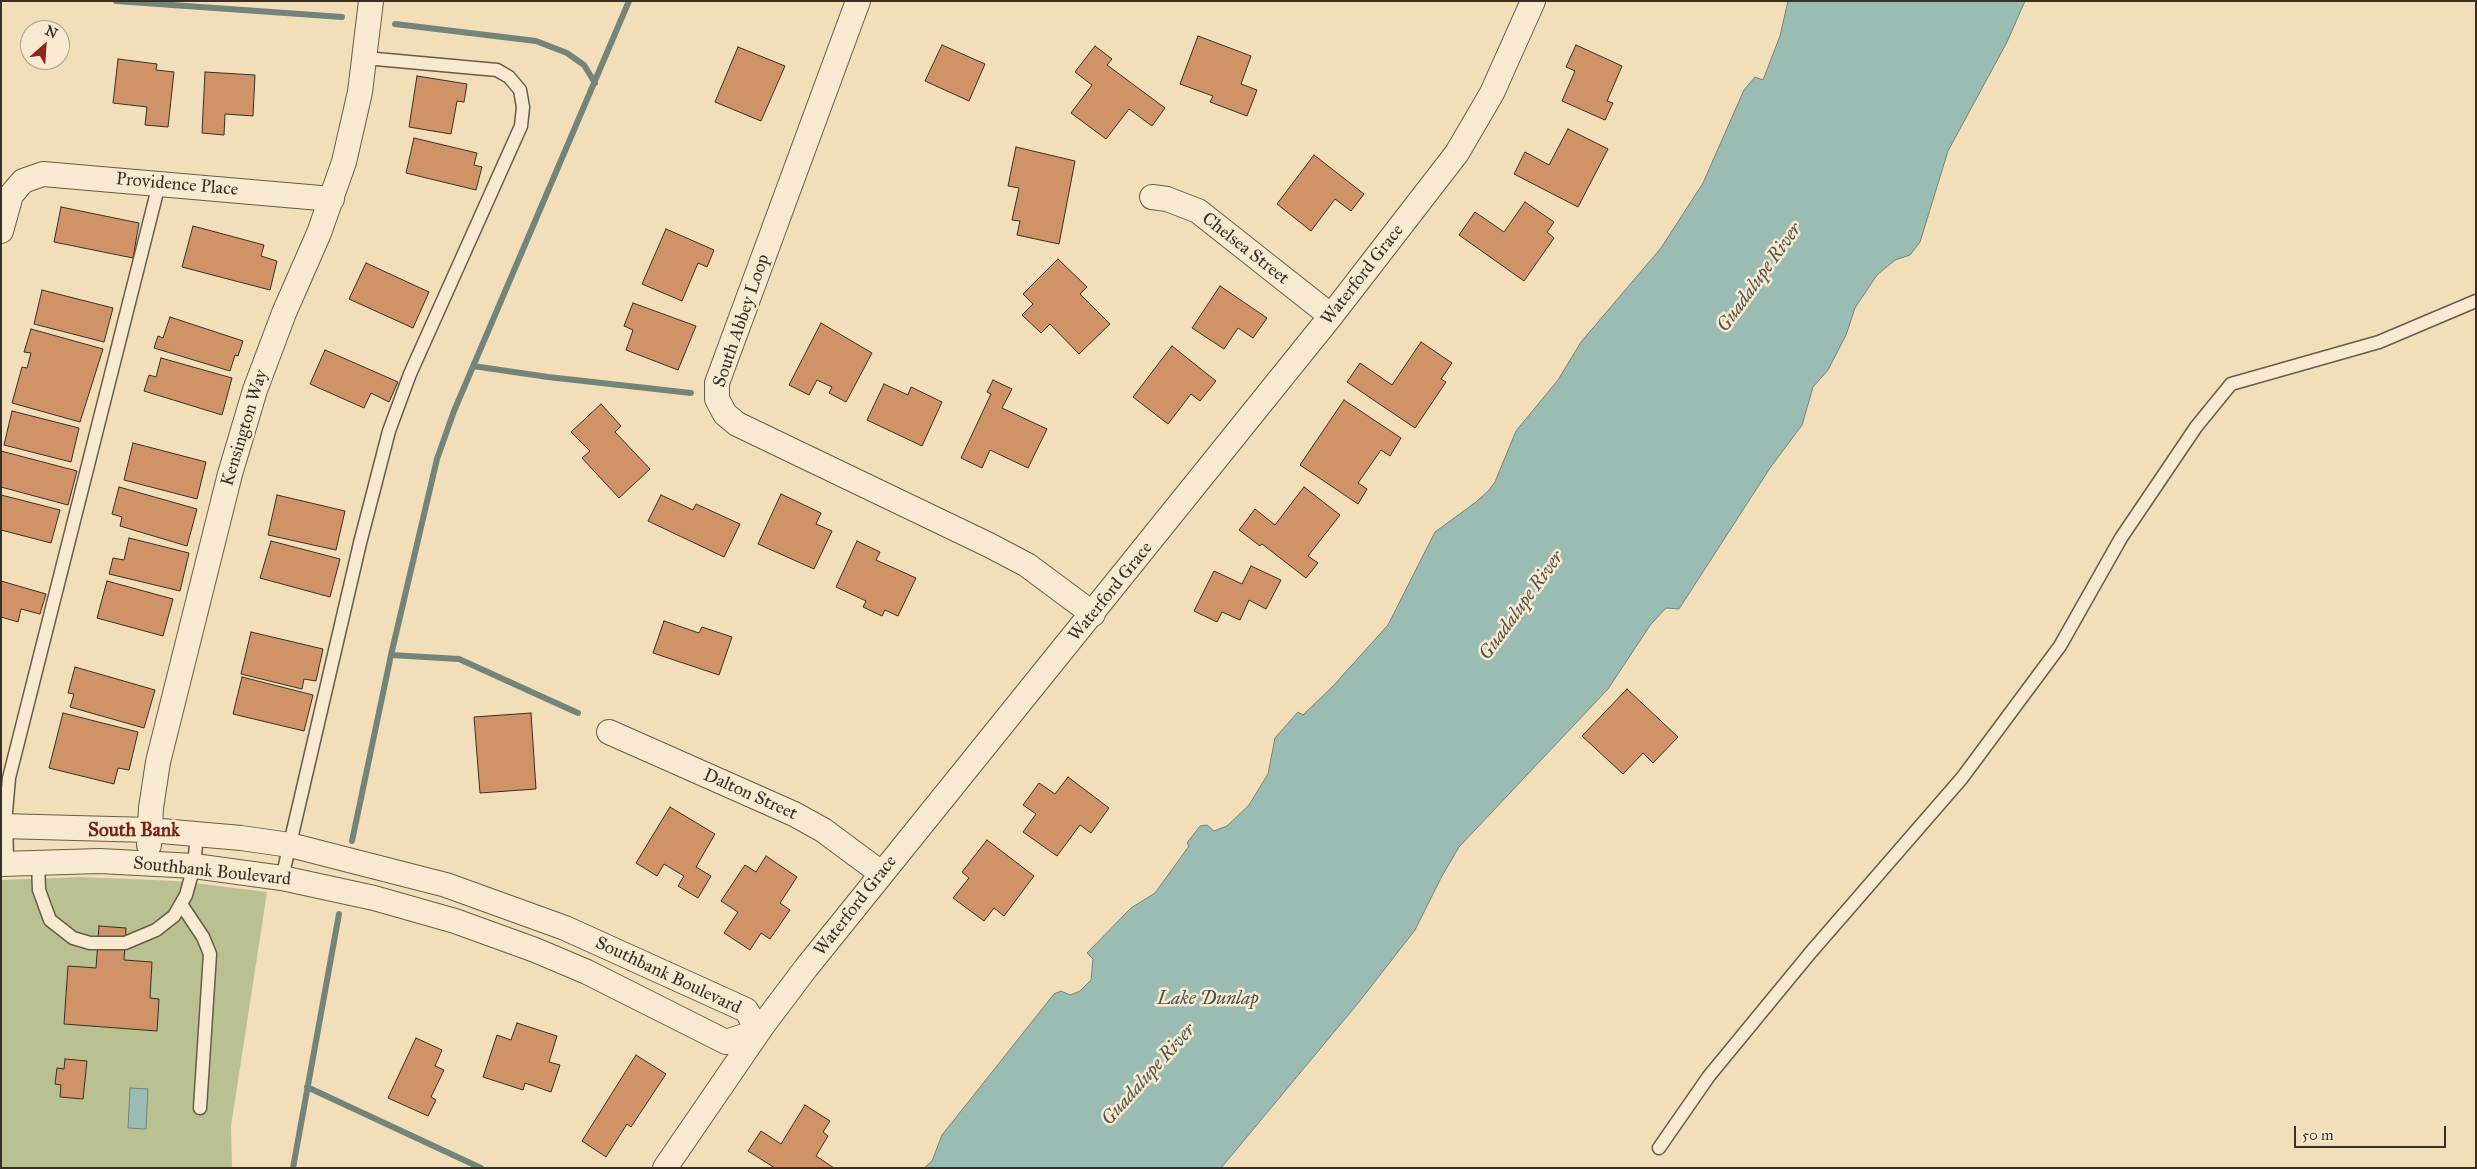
<!DOCTYPE html>
<style>
body{margin:0}
#map{position:relative;width:2477px;height:1169px;overflow:hidden;background:#f2deb8;font-family:"IM FELL Great Primer",serif}
canvas{display:block}
.frame{position:absolute;inset:0;border:2px solid #383026;pointer-events:none}
.north{position:absolute;left:20px;top:20px;width:50px;height:50px;box-sizing:border-box;background:#f7ead1;border:1px solid #aba08d;border-radius:50%;rotate:26deg;font-size:14px;font-weight:700;line-height:20px;text-align:center;color:#383026}
.north::after{content:'';display:block;margin:auto;width:18px;height:22px;background:#8f2418;clip-path:polygon(50% 0,100% 100%,50% 72%,0 100%)}
.scale{position:absolute;left:2294px;top:1126px;width:152px;height:22px;box-sizing:border-box;border:2px solid #383026;border-top:0;padding-left:6px;font-size:15px;line-height:18px;white-space:nowrap;color:#383026;-webkit-text-stroke:4px #f7ead1;paint-order:stroke}
</style>
<div id="map">
<canvas width="2477" height="1169"></canvas>
<div class="frame"></div>
<div class="north">N</div>
<div class="scale">50 m</div>
</div>
<script>
const ctx = document.querySelector('canvas').getContext('2d');
ctx.lineJoin = 'round';
function fill(path, color) { ctx.fillStyle = color; ctx.fill(path, 'evenodd'); }
const shape = rows => new Path2D(rows.map(r => 'M' + r).join(''));
function strokePath(path, color, width, dash) { ctx.strokeStyle = color; ctx.lineWidth = width; ctx.lineCap = dash ? 'butt' : 'round'; ctx.setLineDash(dash || []); ctx.stroke(path); }
function write(font, color, halo, rows, align = 'center') {
  ctx.font = font + ' "IM FELL Great Primer",serif'; ctx.lineWidth = 5; ctx.setLineDash([]); ctx.textBaseline = 'middle'; ctx.strokeStyle = halo; ctx.fillStyle = color; for (const [text, x, y, turn = 0] of rows) {
    ctx.save(); ctx.translate(x, y); ctx.rotate((+turn || 0) * Math.PI / 180); ctx.textAlign = isNaN(turn) ? turn : align; if (halo) ctx.strokeText(text, 0, 0); ctx.fillText(text, 0, 0); ctx.restore();
  }
}
fill(shape([
 [80,877,177,881,267,892,231,1126,232,1168,1,1168,1,880]
]), '#b9c190');
const water = shape([
 [1788,1,2025,1,2007,42,1948,151,1920,242,1910,255,1895,260,1877,275,1855,308,1846,335,1828,370,1813,387,1802,425,1770,468,1679,609,1666,608,1651,624,1608,689,1459,847,1442,876,1415,930,1359,1002,1221,1168,924,1168,932,1161,942,1135,1054,994,1061,991,1070,995,1080,991,1091,980,1093,959,1087,953,1131,908,1155,893,1189,846,1187,843,1200,826,1207,825,1214,831,1227,826,1249,805,1268,774,1275,738,1298,712,1303,715,1333,686,1388,625,1435,532,1476,502,1489,490,1495,482,1516,431,1558,380,1581,342,1661,248,1703,183,1744,90,1755,77,1763,80,1780,36,1788,1],
 [130,1088,148,1089,146,1129,128,1128,130,1088]
]);
fill(water, '#9bbcb2');
strokePath(water, '#73847a', 1);
strokePath(shape([
 [116,1,342,17],
 [395,24,536,41,567,53,584,65,595,83],
 [473,366,548,377,691,393],
 [391,655,459,659,578,713],
 [352,841,391,655,437,459,454,411,629,1],
 [307,1087,481,1168],
 [293,1168,339,914]
]), '#73847a', 6);
const building = shape([
 [1198,36,1251,56,1241,84,1257,90,1247,116,1210,102,1213,96,1180,84,1198,36],
 [942,45,985,64,969,101,925,81,942,45],
 [1576,45,1622,66,1607,101,1613,103,1605,120,1562,101,1575,71,1566,67,1576,45],
 [1095,46,1112,59,1107,65,1165,108,1152,126,1129,109,1106,139,1071,113,1092,85,1075,72,1095,46],
 [738,47,785,66,761,121,715,102,738,47],
 [118,59,157,64,156,70,174,72,168,127,145,125,147,107,113,103,118,59],
 [205,72,255,75,253,116,225,114,224,135,202,133,205,72],
 [417,76,467,84,464,102,457,101,451,134,409,127,417,76],
 [1568,129,1608,149,1578,207,1514,174,1525,152,1549,165,1568,129],
 [414,138,477,153,474,165,482,167,476,190,406,173,414,138],
 [1016,147,1075,161,1059,244,1017,235,1020,221,1012,220,1019,188,1008,186,1016,147],
 [1314,155,1364,194,1351,211,1335,199,1311,231,1277,204,1314,155],
 [1525,202,1554,222,1547,232,1554,238,1524,281,1459,235,1475,212,1504,232,1525,202],
 [61,207,139,223,133,258,54,242,61,207],
 [193,226,264,245,261,256,277,261,270,290,182,267,193,226],
 [666,229,714,250,707,267,698,263,682,301,642,284,666,229],
 [1058,259,1087,287,1080,294,1110,324,1079,354,1050,324,1041,333,1022,315,1033,304,1023,294,1058,259],
 [366,263,429,292,413,328,349,299,366,263],
 [1220,286,1267,318,1253,338,1238,328,1224,349,1192,328,1220,286],
 [42,290,113,308,104,342,34,324,42,290],
 [633,303,696,326,678,370,626,350,633,330,624,326,633,303],
 [170,317,243,341,238,356,235,355,230,371,154,348,158,336,163,338,170,317],
 [821,323,872,353,846,402,829,393,832,387,817,380,809,395,789,385,821,323],
 [31,329,103,349,80,422,12,403,22,367,27,368,31,353,24,352,31,329],
 [1421,342,1452,363,1441,379,1446,382,1415,428,1347,382,1360,363,1392,385,1421,342],
 [1172,346,1216,381,1200,401,1191,394,1168,424,1133,397,1172,346],
 [325,350,398,382,389,402,371,393,364,408,310,384,325,350],
 [161,358,232,378,222,415,144,391,149,375,156,377,161,358],
 [993,380,1012,389,1002,408,1047,429,1028,468,990,450,982,468,961,458,991,394,987,392,993,380],
 [884,384,908,395,911,387,942,402,922,446,867,420,884,384],
 [1344,400,1401,438,1390,456,1381,450,1358,483,1367,489,1358,504,1300,465,1344,400],
 [601,404,621,426,615,432,650,469,619,498,582,458,590,451,571,432,601,404],
 [12,411,79,428,71,462,4,445,12,411],
 [133,443,206,462,197,499,124,480,133,443],
 [1,451,77,471,68,505,1,487,1,451],
 [119,487,197,509,187,546,120,526,122,517,112,514,119,487],
 [1304,487,1340,515,1308,556,1318,563,1306,578,1262,544,1260,546,1239,530,1255,509,1275,525,1304,487],
 [781,494,821,513,816,524,832,531,814,569,758,544,781,494],
 [1,495,60,510,51,543,1,530,1,495],
 [277,495,345,511,336,550,268,535,277,495],
 [661,495,693,510,696,504,740,524,724,557,648,521,661,495],
 [129,538,189,553,180,591,109,574,113,558,124,560,129,538],
 [271,541,340,559,330,597,260,578,271,541],
 [857,541,880,552,876,560,916,578,898,616,885,610,882,616,863,607,866,601,836,587,857,541],
 [1251,566,1281,580,1266,609,1249,600,1240,620,1222,612,1217,622,1194,611,1214,571,1242,584,1251,566],
 [1,581,46,594,40,614,21,609,18,622,1,617,1,581],
 [107,581,173,599,163,636,97,618,107,581],
 [664,621,699,633,702,627,732,637,719,675,653,653,664,621],
 [251,632,323,649,316,681,304,679,302,689,241,674,251,632],
 [75,667,155,690,144,728,70,707,74,694,68,693,75,667],
 [242,677,313,695,304,731,233,714,242,677],
 [1627,689,1678,737,1653,763,1643,753,1623,774,1582,736,1627,689],
 [63,713,138,732,129,770,118,768,114,784,49,768,63,713],
 [531,713,536,789,480,793,474,717,531,713],
 [1068,777,1109,808,1091,833,1080,825,1057,856,1023,832,1036,814,1023,805,1039,783,1055,794,1068,777],
 [670,807,715,834,696,867,711,876,698,898,678,886,684,876,664,864,657,876,636,863,670,807],
 [987,840,1034,876,1004,916,994,908,984,921,953,898,969,878,962,872,987,840],
 [766,856,797,877,780,903,790,910,770,939,761,933,750,950,724,933,738,912,721,901,745,865,756,872,766,856],
 [99,926,126,928,124,960,152,962,150,998,159,999,157,1031,64,1024,68,966,96,968,99,926],
 [517,1023,557,1036,549,1062,560,1065,551,1092,525,1083,523,1090,483,1077,497,1035,511,1040,517,1023],
 [416,1038,442,1050,435,1066,444,1070,431,1097,436,1100,428,1116,388,1098,416,1038],
 [636,1055,666,1074,631,1127,627,1124,606,1157,582,1141,636,1055],
 [65,1059,87,1061,83,1099,60,1097,61,1085,55,1084,57,1068,64,1069,65,1059],
 [805,1105,830,1121,823,1132,828,1136,816,1156,834,1168,775,1168,748,1151,761,1131,781,1144,805,1105]
]);
fill(building, '#d09368');
strokePath(building, '#383026', 1);
const service = shape([
 [38,862,39,890,50,920,73,938,90,943,125,943,156,930,174,916,186,895,194,866,197,834],
 [7,863,6,812,9,778,159,184],
 [282,878,360,543,389,431,410,374,521,126,523,107,520,90,509,77,497,70,365,58],
 [181,904,203,937,210,954,200,1108],
 [1659,1148,1709,1076,1811,952,1962,778,2060,646,2121,538,2196,427,2231,384,2379,342,2476,301]
]);
const minor = shape([
 [858,1,717,383,717,399,725,414,737,424,989,545,1027,565,1093,614],
 [1152,197,1167,199,1198,211,1331,316],
 [1,231,11,195,23,181,43,174,332,199],
 [609,732,794,814,823,830,881,873],
 [1,826,150,830,241,838,290,845,446,885,565,928,746,1010,759,1031,726,1042,587,972,535,950,455,921,374,898,282,878,194,866,100,861,1,864],
 [149,845,151,808,158,762,230,474,255,390,284,313,319,233,344,162,360,92,371,1],
 [665,1168,763,1025,806,968,1331,316,1457,153,1492,93,1533,1]
]);
strokePath(service, '#665c4a', 15);
strokePath(minor, '#665c4a', 26);
strokePath(service, '#f7ead1', 12);
strokePath(minor, '#f7ead1', 24);
write('18px', '#383026', '#f7ead1', [
 ["Providence Place",177,185,5],
 ["Chelsea Street",1245,249,38],
 ["Waterford Grace",1363,275,-52],
 ["South Abbey Loop",742,321,-71],
 ["Kensington Way",245,428,-73],
 ["Waterford Grace",1111,592,-51],
 ["Dalton Street",750,795,24],
 ["Southbank Boulevard",212,872,6],
 ["Waterford Grace",856,906,-52],
 ["Southbank Boulevard",668,976,25]
]);
write('italic 19px', '#515349', '#f7ead1', [
 ["Guadalupe River",1760,278,-54],
 ["Guadalupe River",1522,606,-54],
 ["Lake Dunlap",1208,999],
 ["Guadalupe River",1149,1075,-48]
]);
write('bold 19px', '#7a1f14', '#f7ead1', [
 ["South Bank",134,831]
]);
</script>
